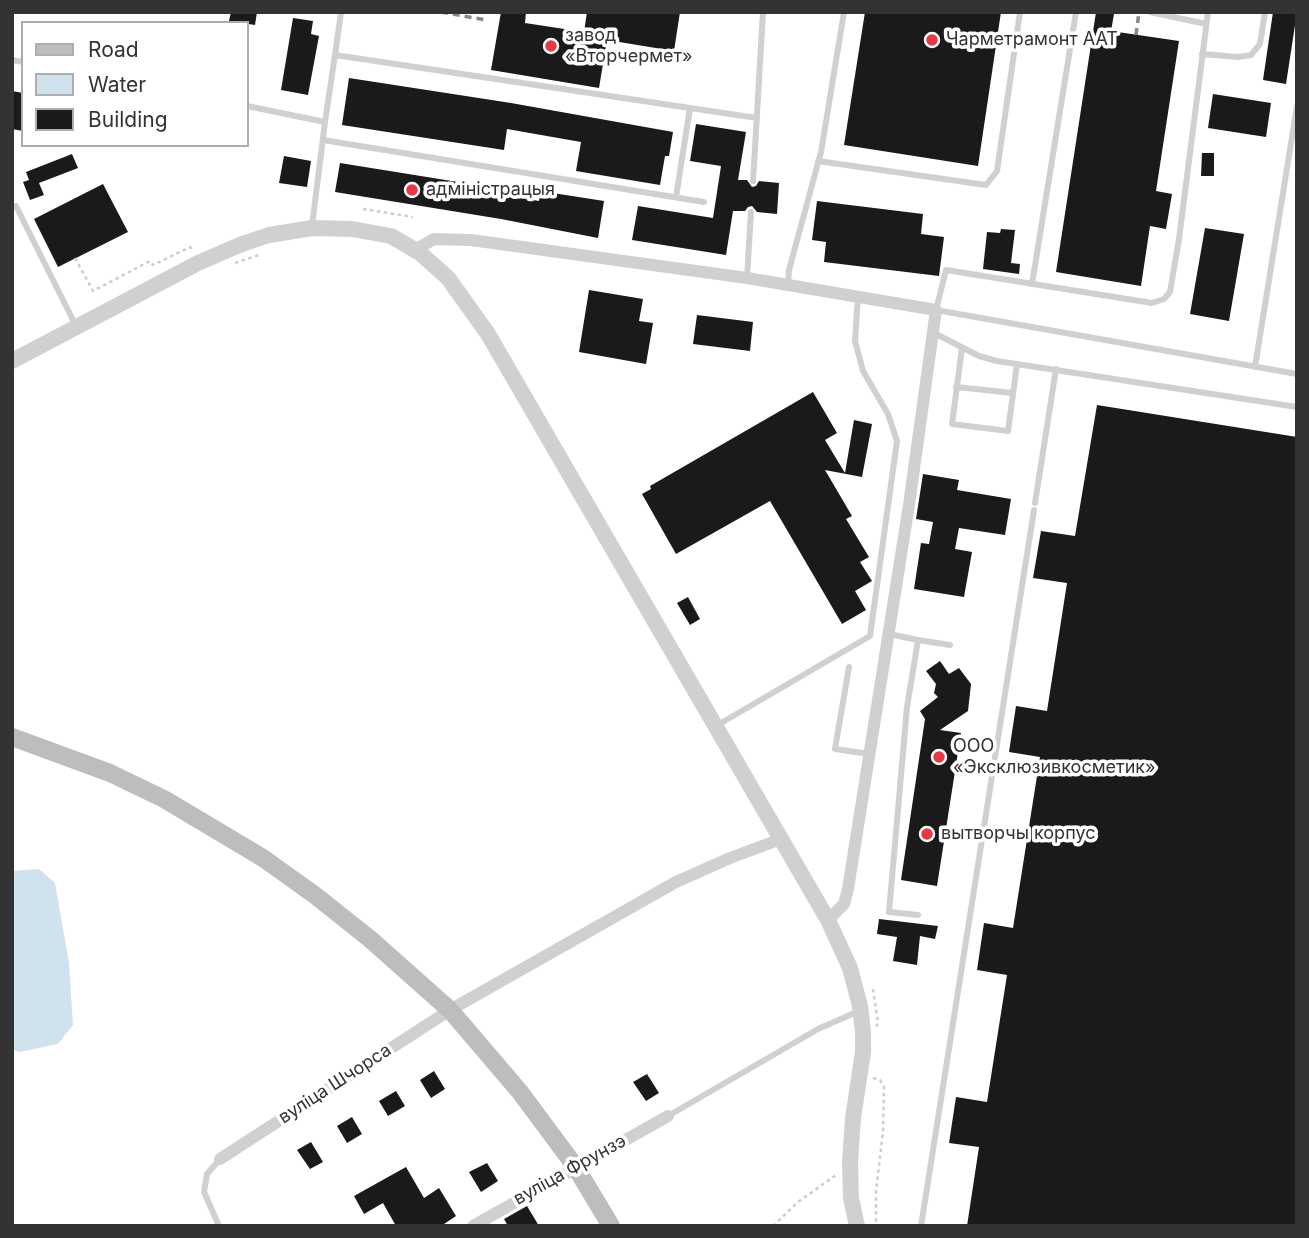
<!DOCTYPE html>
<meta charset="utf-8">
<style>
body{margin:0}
#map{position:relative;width:1309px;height:1238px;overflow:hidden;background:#fff;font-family:Inter,sans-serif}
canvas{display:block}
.frame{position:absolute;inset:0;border:14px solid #333;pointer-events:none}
.legend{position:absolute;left:21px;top:21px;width:228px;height:126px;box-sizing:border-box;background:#fff;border:2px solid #adadad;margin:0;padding:9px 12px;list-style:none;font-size:21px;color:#333}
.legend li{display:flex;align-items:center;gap:14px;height:35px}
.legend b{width:35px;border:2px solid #adadad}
</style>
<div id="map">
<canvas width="1309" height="1238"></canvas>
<div class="frame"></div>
<ul class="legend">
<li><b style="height:9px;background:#bdbdbd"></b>Road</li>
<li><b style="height:19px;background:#cfe2ee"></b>Water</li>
<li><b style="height:19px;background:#1a1a1a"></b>Building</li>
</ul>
</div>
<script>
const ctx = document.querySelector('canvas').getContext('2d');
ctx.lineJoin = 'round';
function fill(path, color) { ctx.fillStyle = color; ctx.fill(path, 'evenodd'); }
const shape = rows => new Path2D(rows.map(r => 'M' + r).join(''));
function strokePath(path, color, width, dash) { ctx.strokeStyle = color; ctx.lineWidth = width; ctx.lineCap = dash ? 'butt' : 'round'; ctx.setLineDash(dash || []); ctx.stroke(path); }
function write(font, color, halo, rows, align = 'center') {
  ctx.font = font + ' Inter,sans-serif'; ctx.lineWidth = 7; ctx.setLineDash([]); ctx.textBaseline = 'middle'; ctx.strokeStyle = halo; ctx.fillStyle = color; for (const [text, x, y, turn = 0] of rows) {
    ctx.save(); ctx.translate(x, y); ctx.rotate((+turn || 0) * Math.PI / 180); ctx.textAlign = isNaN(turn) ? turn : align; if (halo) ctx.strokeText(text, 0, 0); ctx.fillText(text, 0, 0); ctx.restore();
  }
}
fill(shape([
 [39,869,55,883,69,963,73,1025,58,1044,20,1052,12,1050,12,871]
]), '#cfe2ee');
fill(shape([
 [231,12,257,12,255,25,229,21],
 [501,12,526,12,525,23,584,32,587,12,680,12,674,51,607,40,599,88,491,70],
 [865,12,1001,12,978,166,844,145],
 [1096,12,1114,14,1111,31,1179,41,1156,191,1172,194,1166,229,1150,226,1141,286,1056,272],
 [1273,12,1297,12,1286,84,1263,80],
 [293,18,313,21,311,34,319,36,308,95,281,90],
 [349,78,511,103,673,132,669,156,665,156,660,185,576,171,581,142,507,129,504,150,342,125],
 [12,91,23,93,23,131,12,129],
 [1213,94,1271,103,1266,137,1208,128],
 [696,124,746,132,738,180,747,180,752,187,756,186,759,181,779,183,777,214,757,212,752,206,748,207,745,211,733,211,726,255,632,240,638,206,713,218,721,166,690,161],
 [1202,153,1214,153,1214,176,1201,176],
 [72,154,78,168,39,183,44,195,30,200,23,182,29,180,26,172],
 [284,156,311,161,307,187,279,183],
 [340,163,489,187,488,192,539,201,540,191,604,201,598,238,501,219,335,192],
 [103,184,128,232,58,267,34,219],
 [817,201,923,214,921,234,944,237,939,276,824,262,826,242,812,240],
 [1205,228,1244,234,1229,321,1190,314],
 [1001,229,1015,230,1011,263,1020,264,1019,274,983,269,987,232,1000,233],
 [589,290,643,299,639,321,653,323,646,364,579,352],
 [697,315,753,322,750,351,693,344],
 [813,392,837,433,825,440,845,473,854,420,872,424,862,477,825,470,852,516,846,519,869,557,860,562,872,581,855,591,866,610,842,624,770,501,676,554,642,494,651,489,650,486],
 [1097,405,1297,437,1297,1226,967,1226,979,1147,949,1143,956,1097,987,1102,1007,975,977,970,984,923,1013,928,1040,757,1009,752,1016,706,1047,711,1067,583,1033,578,1041,531,1075,536],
 [923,474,959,480,957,490,1011,499,1005,535,959,528,955,549,972,552,964,597,914,589,921,543,929,544,933,522,916,519],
 [688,597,700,619,690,625,677,603],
 [940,661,949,674,959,668,971,684,968,711,940,730,961,733,937,886,901,880,925,719,920,711,938,697,934,693,936,684,926,671],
 [879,919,938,926,935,939,920,936,917,965,893,961,897,937,877,934],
 [434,1071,445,1089,431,1098,420,1080],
 [647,1074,659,1093,646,1101,633,1082],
 [396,1091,405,1106,388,1116,379,1101],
 [352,1117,362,1134,347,1143,337,1126],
 [311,1142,323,1162,310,1169,297,1150],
 [487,1163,498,1181,481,1192,469,1172],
 [406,1167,424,1198,439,1188,456,1216,441,1226,396,1226,383,1203,364,1214,354,1196],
 [527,1206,539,1226,508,1226,504,1219]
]), '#1a1a1a');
strokePath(shape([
 [363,209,413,217],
 [75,258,93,291,150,261,153,265,190,247,192,250],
 [235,263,259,255],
 [873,989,878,1023,876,1027],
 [873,1078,880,1080,884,1087,883,1131,876,1191,876,1226],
 [773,1226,798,1202,836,1175]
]), '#cdcdcd', 2.5, [3.5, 3.5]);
strokePath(shape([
 [1150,12,1206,24],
 [1208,12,1179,239,1170,292,1164,299,1152,303,946,270,936,310,1297,374],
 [1202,54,1238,57,1251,55,1260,44,1265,12],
 [335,55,341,12],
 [12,60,23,62],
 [247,106,325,122,335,55,757,118],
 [323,140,704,202],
 [818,161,986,185,997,171,1020,12],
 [753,181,763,12],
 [676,197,690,108],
 [16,206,76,326],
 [312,226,325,122],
 [747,278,751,212],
 [1032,284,1076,12],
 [788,285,789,270,821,152,844,12],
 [934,333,979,356,997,361,1297,407],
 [962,348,952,424,1008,431,1017,364],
 [1255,367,1297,106],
 [956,387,1013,393],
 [1035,503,1056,369],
 [889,634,918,640,907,707,889,912,918,915],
 [918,640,950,645],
 [849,667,835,749,869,754],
 [716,726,870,636,897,441,888,414,863,371,855,341,858,296],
 [668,1116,818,1029,859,1011],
 [219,1226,204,1192,207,1174,220,1159],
 [921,1226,1034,510]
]), '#d0d0d0', 6);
strokePath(shape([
 [415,250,434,239,471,240,747,278,936,310,909,505,848,889,844,904,828,920],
 [220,1159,450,1010,676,882,730,858,781,839],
 [473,1226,668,1116]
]), '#d0d0d0', 12);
strokePath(shape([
 [12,361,198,263,242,244,269,235,312,228,352,229,391,236,420,253,448,278,488,334,828,920,850,968,860,1006,863,1031,863,1052,853,1118,850,1163,851,1198,857,1226]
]), '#d0d0d0', 16);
strokePath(shape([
 [12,737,110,773,164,799,263,858,316,896,370,939,450,1010,520,1092,575,1166,611,1226]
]), '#bdbdbd', 18);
strokePath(shape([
 [441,12,486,20],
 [1136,35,1139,12]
]), '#888', 3.5, [7, 5]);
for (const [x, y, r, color] of [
 [932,40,7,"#e63946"],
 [551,46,7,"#e63946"],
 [412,190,7,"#e63946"],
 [939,757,7,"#e63946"],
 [927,834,7,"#e63946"]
]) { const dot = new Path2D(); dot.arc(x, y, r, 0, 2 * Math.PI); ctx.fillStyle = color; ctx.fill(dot); strokePath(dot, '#fff', 2.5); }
write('18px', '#333', '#fff', [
 ["завод",565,36],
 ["«Вторчермет»",565,57],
 ["Чарметрамонт ААТ",946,40],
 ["адміністрацыя",426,190],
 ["ООО",953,747],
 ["«Эксклюзивкосметик»",953,768],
 ["вытворчы корпус",941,834]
], 'left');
write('18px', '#333', '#fff', [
 ["вуліца Шчорса",335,1084,-33],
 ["вуліца Фрунзэ",570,1170,-29]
]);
</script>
